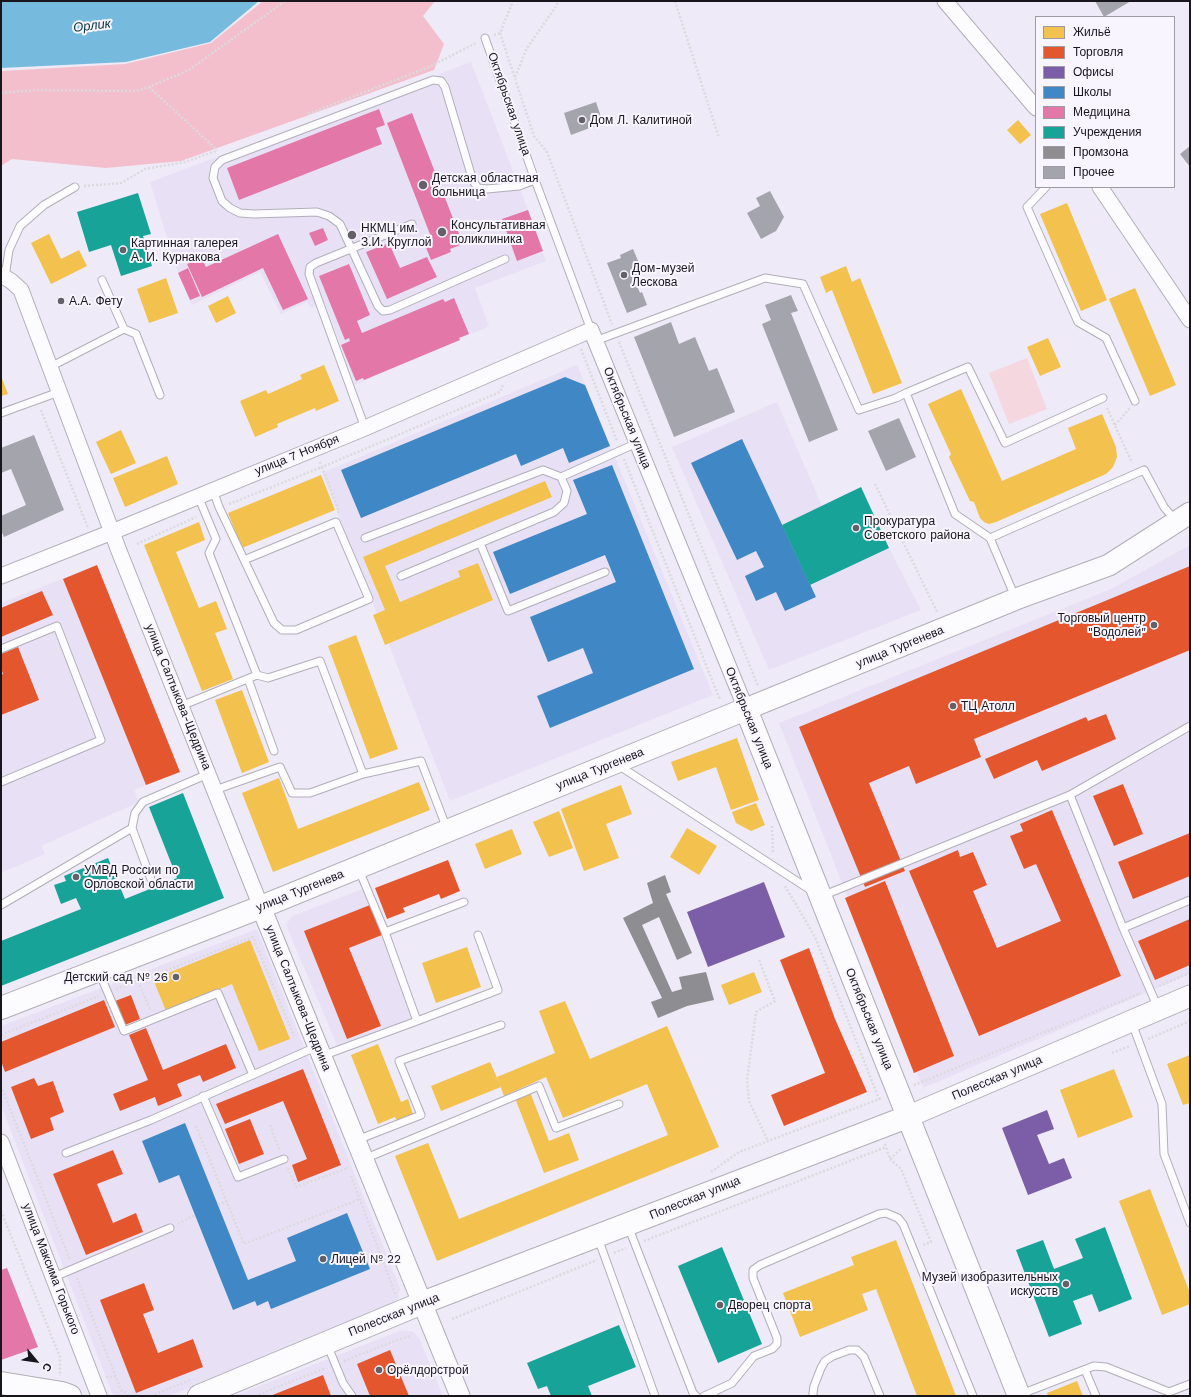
<!DOCTYPE html>
<meta charset="utf-8">
<style>
body{margin:0}
#map{position:relative;width:1191px;height:1397px;overflow:hidden;background:#eeeaf7;font-family:"Work Sans",sans-serif}
canvas{display:block}
.frame{position:absolute;inset:0;border:2px solid #18151d;pointer-events:none}
.legend{position:absolute;left:1035px;top:16px;width:140px;height:172px;box-sizing:border-box;background:#f8f5fe;border:1px solid #9e9ba4;margin:0;padding:5px 7px;list-style:none;font-size:12px;color:#18151d}
.legend li{display:flex;align-items:center;gap:8px;height:20px}
.legend b{width:20px;border:1px solid #9e9ba4}
.north{position:absolute;left:16px;top:1341px;width:40px;height:40px;-webkit-text-stroke:3px #f8f5fe;paint-order:stroke;rotate:119deg;font-size:11px;font-weight:700;line-height:16px;text-align:center;color:#18151d}
.north::after{content:'';display:block;margin:auto;width:14px;height:18px;background:#18151d;clip-path:polygon(50% 0,100% 100%,50% 72%,0 100%)}
</style>
<div id="map">
<canvas width="1191" height="1397"></canvas>
<div class="frame"></div>
<ul class="legend">
<li><b style="height:11px;background:#f2c14e"></b>Жильё</li>
<li><b style="height:11px;background:#e4572e"></b>Торговля</li>
<li><b style="height:11px;background:#7b5ea7"></b>Офисы</li>
<li><b style="height:11px;background:#3f88c5"></b>Школы</li>
<li><b style="height:11px;background:#e377a8"></b>Медицина</li>
<li><b style="height:11px;background:#17a398"></b>Учреждения</li>
<li><b style="height:11px;background:#8d8d92"></b>Промзона</li>
<li><b style="height:11px;background:#a4a4ad"></b>Прочее</li>
</ul>
<div class="north">С</div>
</div>
<script>
const ctx = document.querySelector('canvas').getContext('2d');
ctx.lineJoin = 'round';
function fill(path, color) { ctx.fillStyle = color; ctx.fill(path, 'evenodd'); }
const shape = rows => new Path2D(rows.map(r => 'M' + r).join(''));
function strokePath(path, color, width, dash) { ctx.strokeStyle = color; ctx.lineWidth = width; ctx.lineCap = dash ? 'butt' : 'round'; ctx.setLineDash(dash || []); ctx.stroke(path); }
function write(font, color, halo, rows, align = 'center') {
  ctx.font = font + ' "Work Sans",sans-serif'; ctx.lineWidth = 4; ctx.setLineDash([]); ctx.textBaseline = 'middle'; ctx.strokeStyle = halo; ctx.fillStyle = color; for (const [text, x, y, turn = 0] of rows) {
    ctx.save(); ctx.translate(x, y); ctx.rotate((+turn || 0) * Math.PI / 180); ctx.textAlign = isNaN(turn) ? turn : align; if (halo) ctx.strokeText(text, 0, 0); ctx.fillText(text, 0, 0); ctx.restore();
  }
}
fill(shape([
 [471,62,528,210,546,261,475,288,489,326,355,385,325,303,311,308,307,302,281,314,260,272,192,305,178,273,150,182],
 [577,365,713,695,450,801,322,473],
 [777,402,822,506,782,525,810,585,889,548,921,610,769,670,672,447],
 [1190,545,1190,974,923,1088,779,723,1111,589],
 [97,565,180,772,134,790,139,802,41,846,45,854,1,873,1,603],
 [368,887,418,1023,340,1052,286,925,292,916],
 [257,929,400,1288,398,1299,390,1306,169,1396,116,1396,112,1393,1,1105,1,1026],
 [402,1330,413,1332,419,1338,443,1396,234,1396]
]), '#e8e1f6');
fill(shape([
 [1027,358,1047,409,1009,424,989,373]
]), '#f5d7e0');
fill(shape([
 [263,1,435,1,423,16,444,44,434,70,181,161,106,168,12,159,1,166,1,71,125,64,211,43]
]), '#f4bfcc');
fill(shape([
 [1,1,259,1,210,42,126,62,1,68]
]), '#76badd');
fill(shape([
 [1018,120,1031,135,1020,144,1007,130],
 [1067,203,1107,300,1081,311,1040,214],
 [49,234,61,259,79,250,87,266,51,284,31,243],
 [846,266,852,282,860,278,902,383,873,394,832,290,826,293,820,277],
 [166,278,178,313,149,323,137,289],
 [1135,288,1176,385,1150,396,1109,299],
 [228,296,236,313,216,323,208,306],
 [1048,338,1061,367,1040,376,1027,347],
 [324,365,339,401,316,411,315,408,277,424,278,427,255,437,240,401,266,390,268,394,302,379,300,375],
 [1,376,8,394,1,396],
 [961,389,1002,481,1076,449,1068,428,1102,414,1116,447,1117,457,1113,467,1106,474,996,522,989,524,984,522,980,518,974,502,970,501,949,457,951,454,928,404],
 [121,430,136,463,111,474,96,442],
 [167,456,178,484,125,507,113,478],
 [321,475,335,510,242,548,228,513],
 [545,481,552,497,385,566,400,602,460,577,458,571,478,563,493,600,385,645,373,615,385,610,363,557],
 [199,522,205,540,176,552,199,608,216,601,227,629,215,633,233,679,202,691,144,545],
 [356,635,398,749,370,759,328,646],
 [242,690,269,762,242,773,215,700],
 [737,738,759,800,731,810,716,767,678,781,671,762],
 [279,778,298,829,419,782,430,810,273,872,242,793],
 [621,785,632,814,606,824,619,858,584,871,561,809],
 [756,803,765,825,751,831,736,823,732,812],
 [559,811,573,848,549,857,533,822],
 [687,828,717,846,699,875,670,857],
 [512,829,522,854,485,869,475,844],
 [250,940,290,1039,259,1051,232,984,166,1011,153,979],
 [467,947,481,987,436,1003,422,963],
 [754,972,762,992,729,1005,721,985],
 [565,1001,590,1059,667,1026,719,1147,437,1261,395,1156,428,1143,459,1219,668,1135,647,1084,563,1118,546,1077,504,1096,497,1077,555,1053,539,1011],
 [378,1044,401,1102,408,1099,413,1114,397,1121,395,1117,378,1124,351,1055],
 [1190,1055,1190,1103,1183,1105,1167,1064],
 [490,1062,501,1087,441,1111,431,1086],
 [1114,1069,1133,1117,1078,1138,1060,1090],
 [530,1092,549,1141,569,1133,579,1160,544,1173,515,1098],
 [1150,1189,1190,1293,1190,1304,1162,1315,1119,1201],
 [896,1240,956,1396,917,1396,876,1289,862,1294,868,1310,800,1337,783,1293,854,1265,851,1257],
 [1077,1381,1083,1396,1048,1396,1047,1393]
]), '#f2c14e');
fill(shape([
 [97,565,180,772,146,785,63,579],
 [1190,566,1190,650,974,739,981,757,916,784,909,766,869,783,905,871,865,887,799,727],
 [42,591,53,615,1,637,1,608],
 [18,647,39,700,1,715,1,675,3,674,1,668,1,654],
 [1106,714,1116,739,1042,771,1037,760,994,779,985,759,1086,717,1088,721],
 [1123,784,1143,834,1114,846,1093,796],
 [1052,810,1121,976,979,1036,909,871,958,850,960,857,973,852,987,885,973,891,997,948,1061,921,1036,864,1024,869,1010,836,1023,831,1020,824],
 [1190,833,1190,876,1133,899,1118,862],
 [448,860,460,891,441,899,439,894,403,908,405,912,387,919,375,888],
 [885,881,954,1056,914,1073,845,898],
 [370,905,382,935,349,948,381,1026,347,1039,304,931],
 [1190,919,1190,965,1155,980,1138,941],
 [809,948,835,1019,867,1092,784,1126,771,1095,825,1073,780,960],
 [131,995,140,1019,125,1025,115,1001],
 [104,1000,115,1027,5,1072,1,1061,1,1042],
 [146,1028,163,1070,226,1044,236,1068,203,1082,200,1075,177,1084,182,1096,158,1106,155,1097,120,1111,113,1094,148,1080,129,1035],
 [303,1069,341,1165,298,1182,292,1165,307,1159,283,1101,225,1124,216,1104],
 [34,1078,38,1086,53,1081,64,1112,50,1118,54,1130,31,1139,11,1087],
 [250,1119,264,1154,239,1164,225,1129],
 [113,1150,123,1174,97,1184,113,1223,136,1213,143,1232,86,1255,53,1174],
 [144,1283,154,1310,143,1314,158,1353,193,1339,203,1367,136,1393,100,1300],
 [390,1350,409,1396,370,1396,357,1364],
 [323,1375,331,1396,270,1396]
]), '#e4572e');
fill(shape([
 [764,882,785,937,708,967,687,912],
 [1047,1110,1054,1129,1037,1135,1049,1164,1064,1158,1072,1178,1028,1195,1002,1128]
]), '#7b5ea7');
fill(shape([
 [565,377,585,385,610,446,569,463,563,448,521,466,516,454,361,518,341,470],
 [742,439,816,597,785,611,776,592,756,601,745,576,764,567,756,551,737,560,691,463],
 [612,465,694,669,550,728,537,696,593,673,583,648,548,662,530,617,616,582,605,555,510,594,493,552,587,514,573,480],
 [185,1123,248,1280,296,1261,287,1238,347,1213,370,1269,271,1309,268,1301,257,1306,255,1301,233,1310,179,1175,159,1183,142,1141]
]), '#3f88c5');
fill(shape([
 [379,109,385,125,376,128,382,144,239,200,227,168],
 [412,113,463,244,450,249,451,252,431,260,425,245,433,242,387,123],
 [528,210,543,251,517,261,502,219],
 [323,228,328,240,315,246,309,233],
 [278,234,308,299,283,310,263,268,202,297,187,264,201,257,206,267],
 [389,243,400,268,427,257,437,277,387,299,366,252],
 [349,264,370,315,357,321,362,333,443,299,445,302,454,298,469,334,459,338,460,340,364,380,363,378,356,381,341,345,350,341,349,338,345,340,319,276],
 [188,268,200,296,190,300,178,273],
 [7,1268,38,1347,1,1360,1,1270]
]), '#e377a8');
fill(shape([
 [138,193,151,234,143,236,152,266,121,276,111,245,89,252,77,212],
 [861,487,889,548,810,585,782,525],
 [183,793,224,898,1,986,1,941,81,909,76,898,61,904,54,885,66,881,64,876,108,858,125,899,177,878,149,807],
 [1105,1227,1132,1299,1099,1312,1092,1294,1073,1301,1082,1324,1049,1337,1016,1250,1043,1240,1054,1269,1083,1258,1075,1239],
 [722,1247,762,1344,718,1363,678,1266],
 [619,1325,636,1367,588,1386,592,1396,551,1396,547,1386,538,1389,527,1363]
]), '#17a398');
fill(shape([
 [665,875,671,892,666,894,692,953,677,960,659,917,642,925,672,992,682,989,679,977,706,972,714,1000,687,1006,658,1018,651,1002,662,998,623,918,653,903,647,883]
]), '#8d8d92');
fill(shape([
 [1095,1,1131,1,1104,17],
 [596,102,603,123,571,135,564,113],
 [1190,146,1190,167,1180,154],
 [770,191,784,217,776,231,761,239,747,213,760,206,756,198],
 [633,249,639,263,633,266,641,284,637,286,640,293,642,292,647,305,627,313,607,263,621,258,620,255],
 [791,295,798,311,791,313,838,430,809,442,762,324,771,320,765,305],
 [671,322,679,344,695,337,709,371,717,368,735,412,674,437,634,337],
 [899,418,916,457,886,471,868,431],
 [34,435,64,510,4,537,1,530,1,516,26,505,11,469,1,473,1,448]
]), '#a4a4ad');
const service = shape([
 [485,38,535,180,591,330],
 [1046,187,1027,207,1078,322,1106,338,1135,401],
 [505,259,390,310,383,311,378,306,340,224,329,216,317,212,254,214,240,213,230,208,222,201,213,178,215,167,222,160,433,80,441,81,445,87,473,181,478,188,487,189,519,186,535,180],
 [5,277,9,250,20,226,44,205,75,187],
 [124,329,136,334,160,395],
 [595,341,765,278,803,284,859,410,896,398,906,393],
 [50,367,124,329,102,280],
 [1,413,59,392],
 [365,428,309,274,310,267,316,263,412,224],
 [213,490,219,507,274,623,282,630,296,630,369,599,336,522,244,560],
 [365,538,543,470,561,477,637,443],
 [990,538,955,514,906,393,968,367,1005,443,1103,398],
 [480,543,508,611,605,572],
 [401,576,554,512,564,503,567,491,561,477],
 [1015,597,990,538,1144,470,1164,507,1175,520],
 [1,649,57,626,101,740,1,782],
 [248,679,274,751],
 [181,706,257,675,209,553,216,539,198,496],
 [618,765,812,891],
 [363,774,421,761,447,829],
 [215,790,280,767,292,793,310,793,363,774,320,661,268,678,257,675],
 [1070,795,1123,928],
 [132,828,135,813,143,802,208,774],
 [822,896,1070,795,1190,726],
 [1,905,132,828,152,882],
 [385,932,464,902],
 [99,972,124,1031,218,993,253,1075],
 [1158,1008,1123,928,1190,900],
 [417,1021,498,990,478,935],
 [1132,1023,1162,1104,1164,1154,1190,1223],
 [322,1056,417,1021,385,932,359,870],
 [203,1096,238,1177,284,1159],
 [357,1140,421,1115,399,1061,501,1025],
 [66,1153,151,1120,318,1046],
 [364,1159,539,1086,556,1128,619,1104],
 [628,1226,693,1393,696,1396],
 [598,1238,655,1396],
 [54,1277,170,1228],
 [327,1344,343,1383,352,1396],
 [1085,1370,1096,1396],
 [713,1392,732,1383,754,1356,772,1349,777,1344,777,1338,753,1278,753,1270,760,1265,879,1214,886,1213,898,1218,903,1224,973,1396],
 [1021,1394,1094,1366,1106,1367,1169,1392,1190,1384],
 [704,1396,713,1392,714,1396],
 [813,1396,813,1393,814,1386,821,1368,825,1361,833,1356,849,1350,857,1350,864,1357,880,1396]
]);
const minor = shape([
 [945,1,1036,108],
 [1100,187,1190,320],
 [1,275,11,281,21,290,119,551,261,907],
 [1,576,112,532,365,428,591,330,746,709],
 [1,1142,99,1396]
]);
const tertiary = shape([
 [261,907,460,1396]
]);
const secondary = shape([
 [746,709,1016,599,1109,565,1190,513],
 [907,1117,1190,996]
]);
const primary = shape([
 [1,1008,261,907,746,709,1019,1396],
 [1,1383,62,1393,70,1396],
 [199,1396,422,1303,907,1117]
]);
strokePath(service, '#b1aeb8', 9);
strokePath(minor, '#b1aeb8', 17);
strokePath(tertiary, '#b1aeb8', 21);
strokePath(secondary, '#b1aeb8', 23);
strokePath(primary, '#b1aeb8', 24);
strokePath(shape([
 [675,1,719,138],
 [500,33,534,136,547,152,612,324],
 [494,35,500,33,513,1],
 [515,77,527,48,557,5,558,1],
 [149,87,217,150],
 [1,93,37,90,136,91,149,87,189,70,285,1],
 [308,114,429,67,476,43],
 [84,186,121,183,145,169,185,162,216,151],
 [619,342,758,686],
 [581,349,617,441],
 [1107,408,1132,463],
 [41,410,88,528],
 [1115,425,1130,408],
 [624,459,720,700],
 [320,462,322,467,500,392,503,385],
 [875,484,937,612],
 [229,504,322,467,339,511,338,513],
 [137,544,196,517],
 [772,826,773,853],
 [785,886,815,937,879,1099,877,1100],
 [759,960,775,1001,756,1012,747,1080,749,1101,768,1141],
 [1159,986,1190,973],
 [116,989,138,981],
 [150,1009,138,981,253,937,294,1036],
 [1,1035,99,996],
 [1148,1039,1190,1021],
 [1112,1053,1130,1046],
 [914,1085,1141,993],
 [1,1086,70,1260],
 [270,1125,280,1151],
 [196,1126,244,1244,360,1199],
 [885,1144,890,1159,902,1148],
 [890,1159,901,1169,931,1242,923,1245],
 [288,1168,296,1187,348,1168,347,1167],
 [711,1172,739,1152,882,1098],
 [351,1176,395,1293,393,1294],
 [218,1205,227,1201],
 [1,1211,60,1357,60,1376],
 [178,1224,195,1215],
 [644,1241,886,1147],
 [614,1253,626,1248],
 [77,1278,121,1390,130,1396],
 [452,1319,597,1260],
 [344,1361,397,1340,411,1336],
 [106,1377,116,1377],
 [151,1396,190,1380],
 [255,1396,326,1368]
]), '#dbdade', 2.5, [2, 2]);
strokePath(service, '#fcfcfe', 7);
strokePath(minor, '#fcfcfe', 15);
strokePath(tertiary, '#fcfcfe', 19);
strokePath(secondary, '#fcfcfe', 21);
strokePath(primary, '#fcfcfe', 22);
for (const [x, y, r, color] of [
 [582,120,4,"#636069"],
 [423,185,5,"#636069"],
 [442,232,5,"#636069"],
 [352,235,5,"#636069"],
 [123,250,4,"#636069"],
 [624,275,4,"#636069"],
 [61,301,4,"#636069"],
 [856,528,4,"#636069"],
 [1154,625,4,"#636069"],
 [953,706,4,"#636069"],
 [76,877,4,"#636069"],
 [176,977,4,"#636069"],
 [323,1259,4,"#636069"],
 [1066,1284,4,"#636069"],
 [720,1305,4,"#636069"],
 [379,1370,4,"#636069"]
]) { const dot = new Path2D(); dot.arc(x, y, r, 0, 2 * Math.PI); ctx.fillStyle = color; ctx.fill(dot); strokePath(dot, '#f8f5fe', 1.5); }
write('12px', '#18151d', '#f8f5fe', [
 ["Октябрьская улица",509,104,71],
 ["Октябрьская улица",627,418,68],
 ["улица 7 Ноября",297,455,-22],
 ["улица Тургенева",900,647,-22],
 ["улица Салтыкова-Щедрина",178,697,68],
 ["Октябрьская улица",749,718,68],
 ["улица Тургенева",600,769,-22],
 ["улица Тургенева",300,891,-22],
 ["улица Салтыкова-Щедрина",298,998,68],
 ["Октябрьская улица",869,1019,68],
 ["Полесская улица",997,1078,-23],
 ["Полесская улица",695,1198,-22],
 ["улица Максима Горького",51,1269,69],
 ["Полесская улица",394,1315,-22]
]);
write('12px', '#18151d', '#f8f5fe', [
 ["Дом Л. Калитиной",590,120],
 ["Детская областная",432,178],
 ["больница",432,192],
 ["Консультативная",451,225],
 ["поликлиника",451,239],
 ["НКМЦ им.",361,228],
 ["З.И. Круглой",361,242],
 ["Картинная галерея",131,243],
 ["А. И. Курнакова",131,257],
 ["Дом-музей",632,268],
 ["Лескова",632,282],
 ["А.А. Фету",69,301],
 ["Прокуратура",864,521],
 ["Советского района",864,535],
 ["Торговый центр",1146,618,"right"],
 ["\"Водолей\"",1146,632,"right"],
 ["ТЦ Атолл",961,706],
 ["УМВД России по",84,870],
 ["Орловской области",84,884],
 ["Детский сад № 26",168,977,"right"],
 ["Лицей № 22",331,1259],
 ["Музей изобразительных",1058,1277,"right"],
 ["искусств",1058,1291,"right"],
 ["Дворец спорта",728,1305],
 ["Орёлдорстрой",387,1370]
], 'left');
write('italic 13px', '#023042', '#f8f5fe', [
 ["Орлик",92,26,-7]
]);
</script>
